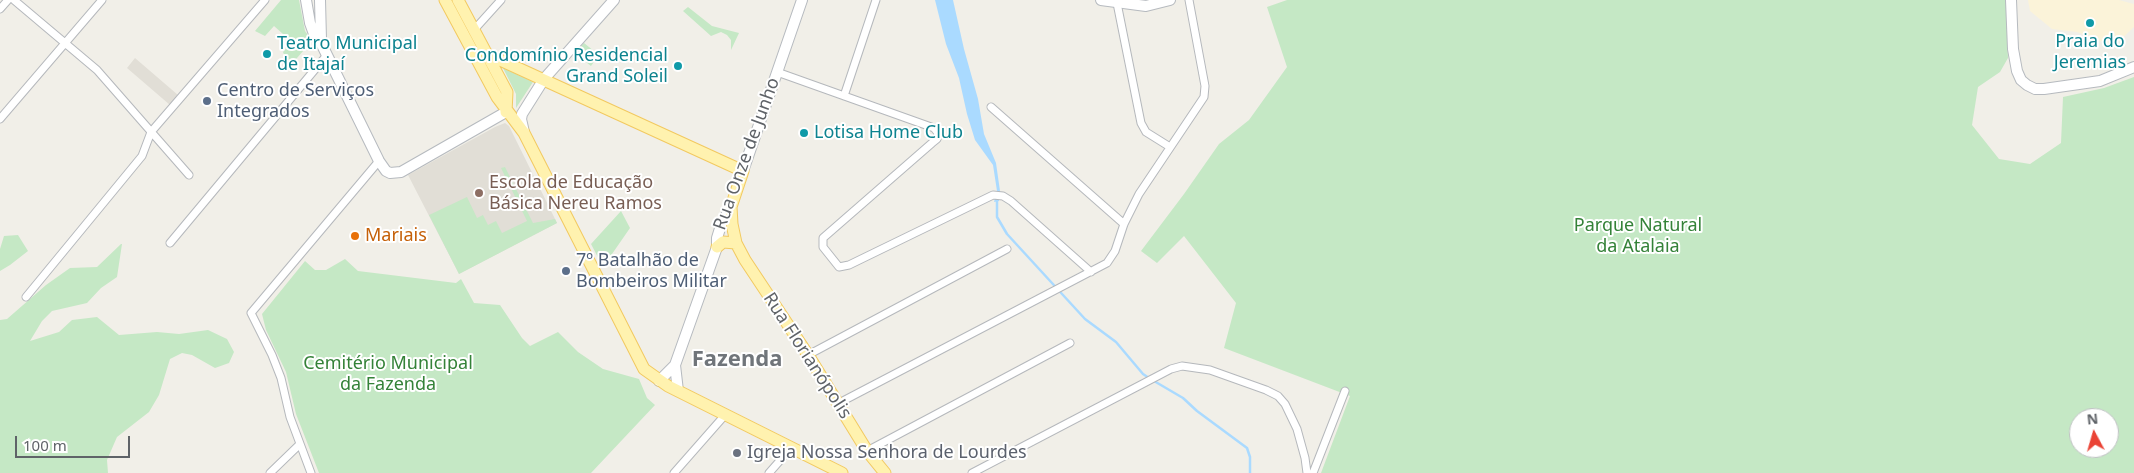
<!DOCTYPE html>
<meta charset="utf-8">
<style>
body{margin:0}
#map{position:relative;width:2134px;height:473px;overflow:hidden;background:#f1efe8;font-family:"Noto Sans",sans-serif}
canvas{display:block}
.north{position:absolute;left:2069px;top:408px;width:50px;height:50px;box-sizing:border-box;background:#fff;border:1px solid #bfc1c3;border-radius:50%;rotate:354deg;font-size:14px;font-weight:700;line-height:20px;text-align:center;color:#5f6368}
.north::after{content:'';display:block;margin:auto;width:18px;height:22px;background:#ea4335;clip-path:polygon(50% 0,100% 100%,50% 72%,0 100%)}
.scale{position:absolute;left:15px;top:436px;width:115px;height:22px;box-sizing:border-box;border:2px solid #5f6368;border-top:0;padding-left:6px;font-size:15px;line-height:18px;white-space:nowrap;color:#5f6368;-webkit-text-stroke:4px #fff;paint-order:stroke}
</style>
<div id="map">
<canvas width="2134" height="473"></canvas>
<div class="north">N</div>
<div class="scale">100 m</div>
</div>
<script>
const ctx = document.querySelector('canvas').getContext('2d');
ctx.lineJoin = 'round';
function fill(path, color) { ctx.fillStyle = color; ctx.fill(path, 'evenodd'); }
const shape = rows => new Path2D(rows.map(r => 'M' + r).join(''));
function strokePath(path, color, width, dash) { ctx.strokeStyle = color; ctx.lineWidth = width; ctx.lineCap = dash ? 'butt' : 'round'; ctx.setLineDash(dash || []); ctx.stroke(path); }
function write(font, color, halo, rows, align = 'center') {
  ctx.font = font + ' "Noto Sans",sans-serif'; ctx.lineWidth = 4; ctx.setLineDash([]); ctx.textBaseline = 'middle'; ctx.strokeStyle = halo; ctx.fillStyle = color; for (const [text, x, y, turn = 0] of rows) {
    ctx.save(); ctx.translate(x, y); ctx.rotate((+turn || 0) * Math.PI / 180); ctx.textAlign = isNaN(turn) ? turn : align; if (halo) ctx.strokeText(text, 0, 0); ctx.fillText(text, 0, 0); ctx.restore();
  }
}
fill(shape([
 [135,58,178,95,170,105,127,68],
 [505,123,509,126,557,223,459,274,408,175,495,127]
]), '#e1ded6');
fill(shape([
 [281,0,299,0,305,31,312,41,289,67,283,52,292,42,274,26,265,36,255,31],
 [1287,0,2006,0,2008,58,2000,72,1978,87,1972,125,1999,159,2030,164,2061,143,2063,97,2104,88,2134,77,2134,473,1321,473,1350,396,1224,348,1236,303,1184,236,1157,263,1141,251,1184,194,1219,144,1249,120,1287,67,1267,7],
 [2079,418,2109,418,2109,448,2079,448],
 [688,7,712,26,739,33,731,50,731,40,727,35,721,32,711,36,683,11],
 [584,43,599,55,591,66,574,53],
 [503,68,533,82,516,108,516,94],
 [505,167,533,223,555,219,557,223,459,274,429,215,467,197,477,218,483,215,488,225,496,221,502,233,527,221,501,168],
 [621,211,630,228,603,267,591,244],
 [18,235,28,251,10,265,0,271,0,249,4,236],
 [121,244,122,244,117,277,101,288,87,303,52,311,42,321,30,341,59,332,72,320,97,317,119,335,157,332,179,334,208,330,227,339,234,352,229,363,215,368,192,355,182,353,170,359,159,395,149,412,117,437,107,460,108,473,0,473,0,320,7,319,46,285,70,268,97,267],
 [345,259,358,271,456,283,461,279,474,303,500,305,522,338,530,346,558,332,578,352,603,369,639,379,647,398,655,405,591,473,319,473,296,414,286,372,266,330,262,314,305,261,315,270,326,270]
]), '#c5e8c5');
fill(shape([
 [2028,0,2119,0,2134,4,2134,27,2114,46,2077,32,2052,29,2030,11]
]), '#fbf3d9');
fill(shape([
 [935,0,953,0,964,49,978,99,984,134,996,163,1000,191,999,201,994,202,997,191,993,165,975,140,967,114,959,78,946,44]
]), '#aadaff');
strokePath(shape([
 [997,200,997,217,1007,234,1085,319,1116,342,1143,374,1149,378],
 [1154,381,1183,398,1197,411,1247,448,1250,457,1250,473]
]), '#aadaff', 2.5);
const street = shape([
 [14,0,97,70,189,175],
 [1117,3,1141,123,1146,132,1170,147],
 [0,9,8,0],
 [473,31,501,0],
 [777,72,934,128,938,133,937,139,932,143,823,238,823,247,839,267,849,265,993,195,1003,196,1011,201,1091,272],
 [844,96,876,0],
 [991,107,1124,224],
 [0,119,102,0],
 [170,243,327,55],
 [26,297,142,156,151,132,265,0],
 [808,355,1007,249],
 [839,403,1107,263,1115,251,1124,224,1139,194,1204,97,1205,86,1189,0],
 [867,451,1070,343],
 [270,473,300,444],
 [311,473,290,417,281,378,272,355,251,313,379,161],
 [674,473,725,415],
 [769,473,791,448],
 [972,473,1171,369,1182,366,1210,370,1266,390,1278,396,1285,404,1297,429,1305,458,1307,473],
 [1313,473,1345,391]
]);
const secondary = shape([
 [306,0,310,23,314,34,322,45,379,161,386,171,390,173,401,172,506,112],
 [320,0,321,39],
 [1101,0,1146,6,1170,0],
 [2011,0,2013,49,2017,71,2021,80,2027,85,2035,89,2044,89,2100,81,2134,67],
 [524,132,521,119,522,114,544,79,614,0],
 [743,171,802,0],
 [659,381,675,365],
 [678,391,675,365,717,247,717,238,722,222,731,207]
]);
const primary = shape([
 [445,0,497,97,524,133,644,369,668,386,842,473],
 [458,0,507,92,506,112],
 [487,54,743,171,731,207,732,224,736,243,745,260,808,355,867,451,885,473],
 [717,247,723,242,736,243]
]);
strokePath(street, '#b5b8bc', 9);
strokePath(secondary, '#b6babf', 12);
strokePath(primary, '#f2c960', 13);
strokePath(street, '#fff', 7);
strokePath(secondary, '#fff', 10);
strokePath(primary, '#fff2af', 11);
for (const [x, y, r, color] of [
 [2090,23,5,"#0f9aa8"],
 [267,54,5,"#0f9aa8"],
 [678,66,5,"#0f9aa8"],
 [207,101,5,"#5c6f8a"],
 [804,133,5,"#0f9aa8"],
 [479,193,5,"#8d6e63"],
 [355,236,5,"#e8710a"],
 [566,271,5,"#5c6f8a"],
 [737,453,5,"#6b7280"]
]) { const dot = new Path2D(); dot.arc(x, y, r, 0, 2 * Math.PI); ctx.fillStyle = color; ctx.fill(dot); strokePath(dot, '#fff', 2); }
write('18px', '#0d838f', '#fff', [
 ["Praia do",2090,42,"center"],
 ["Jeremias",2090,63,"center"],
 ["Teatro Municipal",277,44],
 ["de Itajaí",277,65],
 ["Condomínio Residencial",668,56,"right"],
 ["Grand Soleil",668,77,"right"],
 ["Lotisa Home Club",814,133]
], 'left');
write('18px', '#4e5e75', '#fff', [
 ["Centro de Serviços",217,91],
 ["Integrados",217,112],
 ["7º Batalhão de",576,261],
 ["Bombeiros Militar",576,282]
], 'left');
write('18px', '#5f6368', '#fff', [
 ["Rua Onze de Junho",747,154,-70],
 ["Rua Florianópolis",807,356,57]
]);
write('18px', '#785e54', '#fff', [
 ["Escola de Educação",489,183],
 ["Básica Nereu Ramos",489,204]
], 'left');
write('18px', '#348238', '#fff', [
 ["Parque Natural",1638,226],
 ["da Atalaia",1638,247],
 ["Cemitério Municipal",388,364],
 ["da Fazenda",388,385]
]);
write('18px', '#c56008', '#fff', [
 ["Mariais",365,236]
], 'left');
write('18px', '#5b616d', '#fff', [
 ["Igreja Nossa Senhora de Lourdes",747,453]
], 'left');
write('bold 22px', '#70757a', '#fff', [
 ["Fazenda",737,360]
]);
</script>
